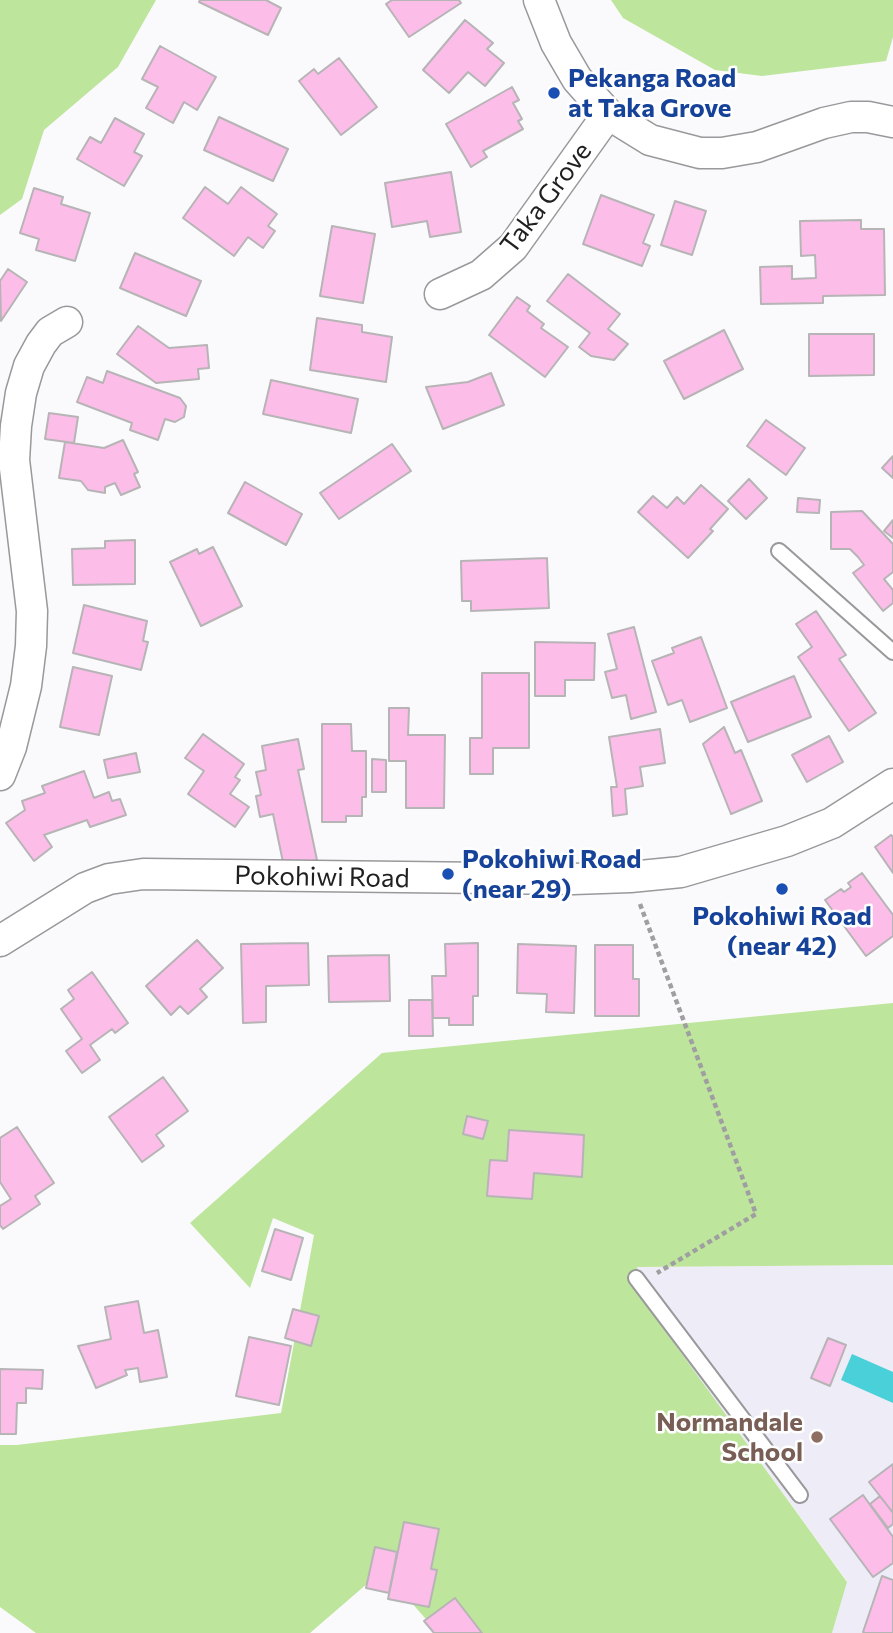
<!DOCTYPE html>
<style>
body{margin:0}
canvas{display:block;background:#faf9fc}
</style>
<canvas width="893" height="1633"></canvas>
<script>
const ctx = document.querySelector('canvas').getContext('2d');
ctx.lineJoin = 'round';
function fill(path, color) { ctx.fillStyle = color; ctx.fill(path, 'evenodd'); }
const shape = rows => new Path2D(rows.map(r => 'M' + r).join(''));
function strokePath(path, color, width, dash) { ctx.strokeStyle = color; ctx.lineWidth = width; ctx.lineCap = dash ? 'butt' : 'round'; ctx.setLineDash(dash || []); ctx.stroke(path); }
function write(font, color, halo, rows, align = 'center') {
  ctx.font = font + ' Commissioner,sans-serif'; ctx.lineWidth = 5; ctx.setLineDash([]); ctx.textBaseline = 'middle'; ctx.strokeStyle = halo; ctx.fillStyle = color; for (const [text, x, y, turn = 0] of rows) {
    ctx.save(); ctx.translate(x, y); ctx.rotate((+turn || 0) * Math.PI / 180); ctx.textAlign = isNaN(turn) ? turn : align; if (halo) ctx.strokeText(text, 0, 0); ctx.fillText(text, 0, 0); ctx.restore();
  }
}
fill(shape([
 [893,1265,893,1633,832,1633,847,1581,636,1292,637,1267]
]), '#eeecf7');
fill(shape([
 [0,0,156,0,118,67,44,130,22,199,0,215],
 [611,0,893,0,893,37,886,61,762,76,715,70,623,18],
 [893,1003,893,1265,637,1267,637,1292,847,1582,832,1633,438,1633,383,1570,310,1633,36,1633,0,1607,0,1445,17,1445,281,1413,314,1235,273,1218,250,1288,190,1223,382,1053]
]), '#bee59c');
fill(shape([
 [852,1354,893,1372,893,1403,841,1380]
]), '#4ad0d8');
const building = shape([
 [200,0,266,0,281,8,268,35,199,2,200,0],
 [392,0,459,0,461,3,409,37,386,4,392,0],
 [465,20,493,43,487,49,504,63,485,86,468,72,449,93,423,70,465,20],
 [160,46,216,77,197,110,184,102,173,123,146,108,158,87,142,79,160,46],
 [339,58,377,107,341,135,299,81,314,69,318,74,339,58],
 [512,87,519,100,513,103,522,119,518,121,523,129,483,151,487,157,471,167,446,124,512,87],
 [219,117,288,149,273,181,204,150,219,117],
 [115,118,144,134,134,152,142,156,124,186,77,159,90,137,101,143,115,118],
 [451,172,461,232,430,237,427,221,392,227,385,183,451,172],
 [205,187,228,204,241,187,277,214,268,226,275,231,263,248,248,237,234,256,183,218,205,187],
 [34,188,63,197,61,204,90,213,75,261,36,250,39,239,20,233,34,188],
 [601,195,654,215,643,243,650,246,642,266,583,244,601,195],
 [675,201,706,211,692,255,661,245,675,201],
 [861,220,861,229,884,229,885,295,823,296,823,303,761,304,760,267,792,266,792,279,816,278,815,255,801,256,800,221,861,220],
 [332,226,375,234,363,303,320,296,332,226],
 [135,253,201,281,186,316,120,288,135,253],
 [8,269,27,282,1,321,0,281,8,269],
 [568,274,620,314,608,329,628,344,614,360,591,356,579,347,590,333,547,301,568,274],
 [517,297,530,306,527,311,544,324,541,328,568,347,545,377,489,335,517,297],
 [317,318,362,325,362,332,392,337,386,382,310,370,317,318],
 [138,326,169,348,207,345,209,368,198,369,199,379,156,383,117,354,138,326],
 [724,330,743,369,684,399,664,361,724,330],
 [809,334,874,334,874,375,809,376,809,334],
 [107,371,180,398,186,406,184,417,175,422,165,419,158,440,130,430,132,423,77,402,87,377,103,383,107,371],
 [491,373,504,405,443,429,426,387,468,382,491,373],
 [271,380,358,399,351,433,263,414,271,380],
 [49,413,78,417,74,443,45,439,49,413],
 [766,420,805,448,786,475,747,446,766,420],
 [123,440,138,472,134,474,140,487,121,495,115,483,105,487,105,493,88,490,81,481,59,478,65,442,104,448,123,440],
 [392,444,411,471,339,519,320,493,392,444],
 [893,456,893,478,882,468,893,456],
 [749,479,767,498,746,519,728,501,749,479],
 [245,482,302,514,286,545,228,513,245,482],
 [701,485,728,509,710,529,713,531,688,558,638,512,653,496,667,508,677,497,684,504,701,485],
 [798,498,820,500,819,513,797,512,798,498],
 [862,511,893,544,893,572,884,579,893,590,893,603,883,611,853,573,864,565,858,557,850,549,831,549,831,512,862,511],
 [893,520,893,538,884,531,893,520],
 [135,540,135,584,73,585,72,549,105,548,105,541,135,540],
 [213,547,242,606,201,626,170,562,197,549,199,554,213,547],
 [547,558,549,608,471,611,471,601,462,601,461,561,547,558],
 [84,605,147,621,143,641,148,642,141,670,73,653,84,605],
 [816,611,846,655,839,659,876,713,849,731,798,657,812,647,796,624,816,611],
 [634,627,656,712,631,719,626,695,612,698,605,672,617,669,608,634,634,627],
 [701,637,727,708,690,722,682,700,668,705,652,661,674,653,672,648,701,637],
 [535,642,595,643,594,680,565,680,565,696,535,696,535,642],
 [73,667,112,676,99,735,60,727,73,667],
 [482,673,529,673,529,748,493,748,493,774,470,774,470,738,482,738,482,673],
 [794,676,811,717,748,742,731,702,794,676],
 [389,708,409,708,408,735,445,735,444,808,406,808,406,761,389,761,389,708],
 [322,724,351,724,352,751,366,751,366,797,362,797,362,816,346,816,346,822,322,822,322,724],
 [724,727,735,753,741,750,762,801,731,814,703,744,724,727],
 [660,729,665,763,640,767,643,786,625,789,627,814,613,816,611,787,617,787,609,737,660,729],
 [203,734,244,764,235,777,240,780,230,794,249,807,235,827,188,794,204,771,185,758,203,734],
 [829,736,843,762,807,782,792,755,829,736],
 [298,739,304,769,298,770,317,860,284,867,273,814,260,817,256,796,261,795,256,772,266,770,262,746,298,739],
 [136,753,140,772,108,778,104,760,136,753],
 [372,759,386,760,386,792,372,792,372,759],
 [84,771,94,798,109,792,112,801,120,799,126,815,90,827,87,820,44,835,52,847,34,861,6,823,25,810,22,801,45,793,42,786,84,771],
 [891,835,893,837,893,873,875,847,891,835],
 [862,873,893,915,893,936,866,956,825,900,841,889,844,892,851,887,848,883,862,873],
 [197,940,223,968,200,989,207,997,188,1014,180,1006,171,1015,146,986,197,940],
 [308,943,309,985,266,986,266,1022,243,1023,241,944,308,943],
 [478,943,478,996,473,996,473,1025,449,1025,449,1018,433,1018,432,976,446,976,445,944,478,943],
 [518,944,576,946,574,1013,546,1012,547,994,517,993,518,944],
 [595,945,633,945,633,979,639,979,639,1016,595,1016,595,945],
 [389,955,390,1001,329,1002,328,956,389,955],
 [92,972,128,1023,115,1033,112,1029,90,1045,100,1060,82,1073,66,1051,82,1039,61,1009,74,999,68,990,92,972],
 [409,1000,432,1000,433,1036,409,1036,409,1000],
 [163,1077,188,1111,156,1135,164,1146,142,1162,109,1117,163,1077],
 [467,1116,488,1121,483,1139,463,1134,467,1116],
 [17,1127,54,1183,35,1196,40,1204,3,1229,0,1225,0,1206,11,1199,0,1182,0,1138,17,1127],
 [509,1130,584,1135,582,1177,534,1173,532,1199,487,1196,490,1160,507,1161,509,1130],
 [275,1229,303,1238,291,1280,262,1271,275,1229],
 [138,1301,144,1333,158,1330,167,1377,140,1382,138,1368,125,1370,127,1375,96,1388,78,1346,111,1339,105,1307,138,1301],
 [293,1309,319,1316,311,1346,285,1338,293,1309],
 [249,1337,291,1346,279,1405,236,1396,249,1337],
 [828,1338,846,1345,830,1386,811,1378,828,1338],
 [0,1369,43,1370,42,1389,26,1388,26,1403,17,1403,16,1434,0,1434,0,1369],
 [893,1464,893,1513,869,1482,893,1464],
 [863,1495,893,1537,893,1563,873,1577,830,1519,863,1495],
 [880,1496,893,1513,893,1524,888,1528,870,1504,880,1496],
 [404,1522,439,1529,431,1569,437,1570,429,1607,388,1599,404,1522],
 [375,1547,397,1552,389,1593,366,1588,375,1547],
 [882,1576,893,1580,893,1633,865,1633,863,1632,882,1576],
 [455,1598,482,1633,434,1633,424,1621,455,1598]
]);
fill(building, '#fcbde9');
strokePath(building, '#b7b4b6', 2);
const lane = shape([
 [779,551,893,652],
 [636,1278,800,1495]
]);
const street = shape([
 [539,0,556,43,577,79,608,114,650,140,700,153,722,153,757,147,824,123,851,117,868,117,893,122],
 [440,294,481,275,513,247,608,114],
 [0,775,11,747,26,686,31,646,32,611,14,460,16,426,21,393,29,366,41,344,50,332,67,322],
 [0,941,85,888,109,879,143,874,573,879,630,877,681,872,787,841,832,823,893,784]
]);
strokePath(lane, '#99989b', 18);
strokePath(street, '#99989b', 33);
strokePath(shape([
 [640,904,756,1214,657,1273]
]), '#9f9ea0', 4.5, [5, 3.5]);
strokePath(lane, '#fff', 14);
strokePath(street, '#fff', 30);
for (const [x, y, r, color] of [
 [554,93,7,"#1a4fb4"],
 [448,874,7,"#1a4fb4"],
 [782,889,7,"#1a4fb4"],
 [817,1437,7,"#8d6e63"]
]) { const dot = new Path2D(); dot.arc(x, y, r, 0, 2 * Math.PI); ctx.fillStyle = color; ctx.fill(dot); strokePath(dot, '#fff', 2.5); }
write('bold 26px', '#164399', '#fff', [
 ["Pekanga Road",568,78],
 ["at Taka Grove",568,108],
 ["Pokohiwi Road",462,859],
 ["(near 29)",462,889],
 ["Pokohiwi Road",782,916,"center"],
 ["(near 42)",782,946,"center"]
], 'left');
write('26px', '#202021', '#fff', [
 ["Taka Grove",546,198,-53],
 ["Pokohiwi Road",322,877,1]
]);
write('bold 26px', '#785e54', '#fff', [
 ["Normandale",803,1422],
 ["School",803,1452]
], 'right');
</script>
